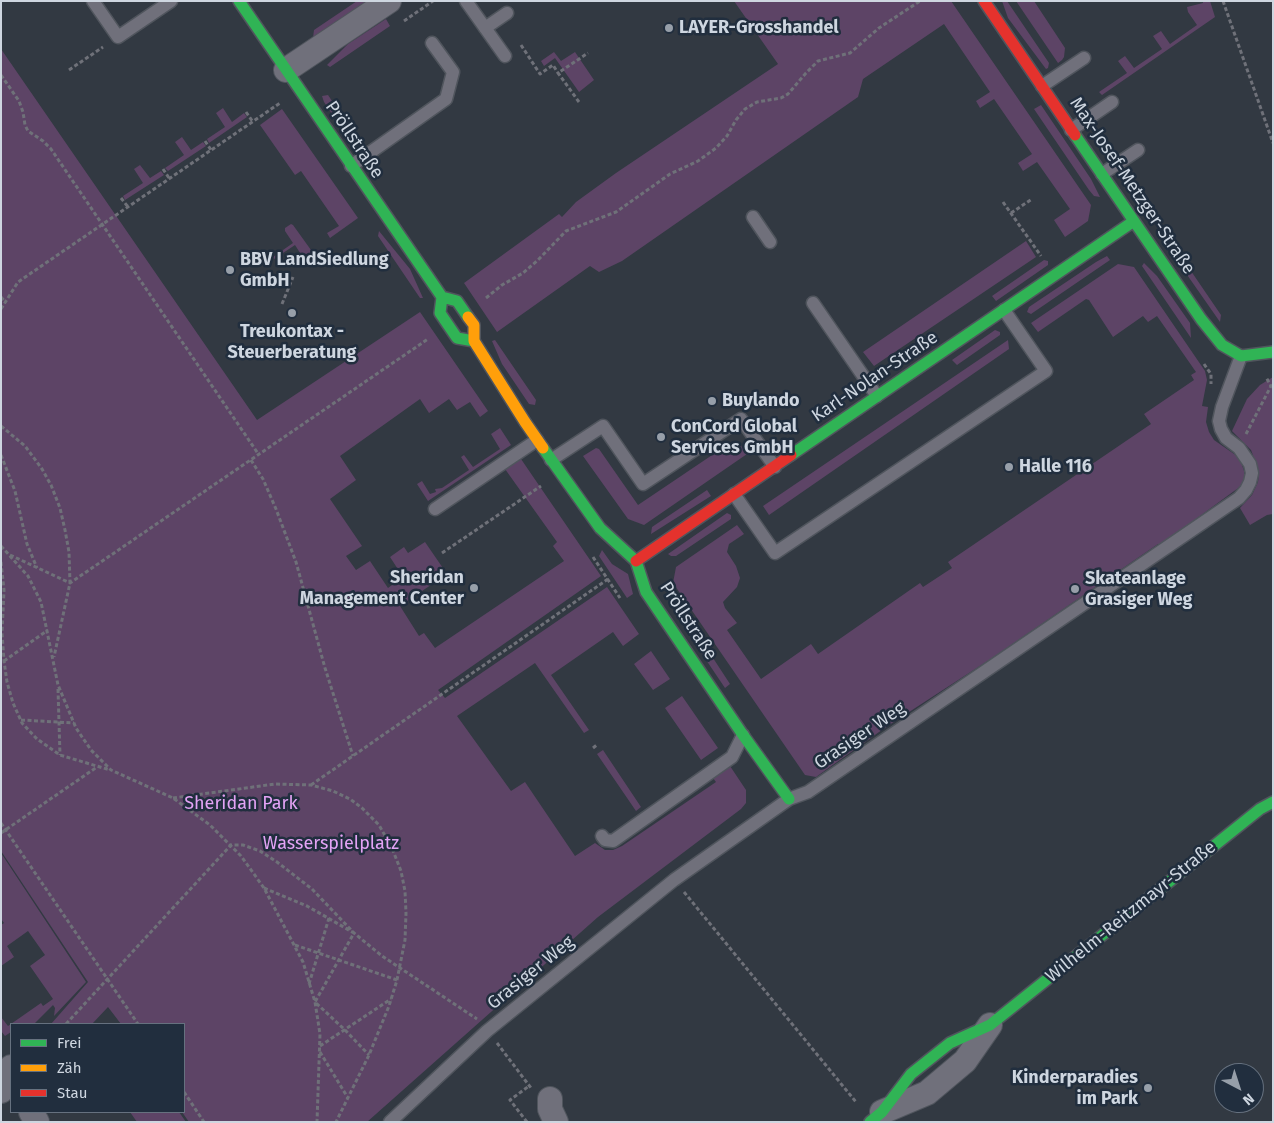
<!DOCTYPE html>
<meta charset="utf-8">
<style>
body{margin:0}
#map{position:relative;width:1274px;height:1123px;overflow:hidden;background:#323942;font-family:"Fira Sans",sans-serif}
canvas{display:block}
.frame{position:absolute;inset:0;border:2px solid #ced6e0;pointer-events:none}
.legend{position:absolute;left:10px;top:1023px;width:175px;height:90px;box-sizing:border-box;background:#212e3e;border:1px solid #66717f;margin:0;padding:6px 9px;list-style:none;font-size:15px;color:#ced6e0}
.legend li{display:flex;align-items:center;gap:10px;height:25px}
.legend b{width:25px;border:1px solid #66717f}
.north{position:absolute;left:1214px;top:1063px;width:50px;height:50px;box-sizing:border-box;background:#212e3e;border:1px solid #66717f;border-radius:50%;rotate:140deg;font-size:14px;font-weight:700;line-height:20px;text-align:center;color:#ced6e0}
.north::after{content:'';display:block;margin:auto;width:18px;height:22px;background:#979fa9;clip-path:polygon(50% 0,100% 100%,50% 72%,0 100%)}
</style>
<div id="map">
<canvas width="1274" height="1123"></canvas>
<div class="frame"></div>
<ul class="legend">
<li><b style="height:6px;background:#30b455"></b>Frei</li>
<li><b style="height:6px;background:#ff9f0a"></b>Zäh</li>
<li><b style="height:6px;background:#e5322d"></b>Stau</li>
</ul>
<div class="north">N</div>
</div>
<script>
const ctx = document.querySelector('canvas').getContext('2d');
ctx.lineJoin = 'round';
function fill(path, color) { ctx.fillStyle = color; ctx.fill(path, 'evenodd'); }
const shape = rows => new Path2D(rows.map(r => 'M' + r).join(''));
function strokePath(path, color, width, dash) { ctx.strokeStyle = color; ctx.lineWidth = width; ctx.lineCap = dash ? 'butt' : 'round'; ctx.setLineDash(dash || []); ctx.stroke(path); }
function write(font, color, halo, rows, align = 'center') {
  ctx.font = font + ' "Fira Sans",sans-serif'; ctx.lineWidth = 5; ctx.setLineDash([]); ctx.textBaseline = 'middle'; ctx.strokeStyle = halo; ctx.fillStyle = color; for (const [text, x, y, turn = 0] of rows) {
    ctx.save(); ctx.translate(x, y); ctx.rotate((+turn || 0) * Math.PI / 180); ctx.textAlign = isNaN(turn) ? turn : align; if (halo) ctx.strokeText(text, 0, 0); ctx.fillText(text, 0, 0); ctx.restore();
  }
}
fill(shape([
 [357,1,372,1,319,36,313,38,314,30],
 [734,1,951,1,1091,205,1088,221,1065,237,1054,220,1070,209,1037,162,1023,171,1018,163,1032,154,994,99,980,108,976,101,990,92,944,24,863,79,858,97,622,261,599,272,590,266,497,332,464,283,559,214,562,217,576,202,616,173,778,64],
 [1002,1,1007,1,1049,63,1048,68,1046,69,1008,18],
 [1016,1,1034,1,1065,48,1064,57,1062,60,1058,63],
 [1203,1,1210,1,1215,17,1102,95,1099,92,1127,73,1118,61,1125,56,1134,68,1162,49,1153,36,1161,31,1170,44,1197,25,1188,12,1187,7,1203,3],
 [386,19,390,26,330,67,327,65,348,44],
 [1,49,257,420,420,312,488,411,480,417,470,402,457,410,449,399,429,413,420,399,340,456,356,480,330,499,362,546,346,556,356,570,370,561,388,588,403,577,390,557,404,547,408,553,425,542,447,574,400,606,419,636,424,633,435,648,564,561,553,546,557,542,505,469,521,459,601,576,438,690,445,698,607,587,639,634,623,646,613,632,551,675,589,730,584,733,535,663,457,716,511,791,525,782,575,856,595,843,605,850,613,850,622,846,716,782,713,778,730,766,746,790,746,803,741,809,598,917,367,1122,189,1122,182,1112,184,1112,184,1024,121,1024,108,1007,92,1024,51,1024,88,982,1,851],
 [554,52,561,61,575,52,594,80,579,92,555,58,544,66,541,61],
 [328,95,355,135,354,140,349,139,324,102,322,96],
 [1041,105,1091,179,1100,197,1094,196,1089,190,1034,109],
 [223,108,232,122,244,113,247,117,209,143,207,139,225,127,216,113],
 [282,109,358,218,330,238,327,233,339,226,301,171,295,175,260,125],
 [182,137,191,150,203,142,206,146,168,171,165,168,184,155,175,142],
 [140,165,150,178,161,171,164,175,125,200,123,196,143,183,134,169],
 [291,224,293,225,311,250,311,252,305,256,302,256,295,245,274,259,273,257,293,243,285,231,285,228],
 [379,231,410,269,423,298,420,298,378,236],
 [1026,241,1036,257,874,366,863,352],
 [1178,252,1221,315,1220,322,1176,259],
 [1107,256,1110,260,1031,314,1027,312,1029,307,1096,262],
 [1044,260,1048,261,1048,265,996,301,992,296],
 [1144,263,1157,276,1190,323,1191,338,1142,266],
 [1118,264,1134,267,1205,371,1207,380,1202,406,1208,407,1206,422,1209,432,1214,440,1237,456,1241,462,1244,471,1244,479,1241,486,1159,546,1158,544,989,660,886,727,816,777,805,775,673,583,676,567,737,525,744,534,729,544,727,552,736,566,740,578,737,587,723,602,725,608,737,623,727,630,761,679,811,644,818,654,920,583,923,587,952,568,948,562,1151,424,1144,414,1194,380,1191,375,1196,372,1157,316,1148,322,1143,316,1113,337,1089,300,1086,299,1038,332,1031,323],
 [995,330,1000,332,1000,335,957,365,952,360],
 [495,340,536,400,535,405,529,404,502,364,492,341],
 [1008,340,1009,349,769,515,763,506],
 [1273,377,1273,514,1267,515,1250,525,1240,508,1252,495,1258,482,1259,471,1251,450,1232,431,1247,399,1260,385],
 [500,428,511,445,428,501,417,484,422,481,430,494,436,492,435,489,442,488,469,470,461,457,464,455,473,467,500,449,491,434],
 [738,442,747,454,644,525,628,519,583,456,596,448,599,449,638,505,730,443],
 [707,490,711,496,651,534,652,527],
 [727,513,731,515,731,519,676,556,671,556,668,554],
 [602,550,612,564,628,574,633,594,627,598,599,556],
 [698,635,730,684,725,688,692,639],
 [651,651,670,679,653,690,634,664],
 [682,696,718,748,701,760,665,708],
 [603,750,641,807,636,811,597,754],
 [1,853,86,982,54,1016,55,1008,53,1005,34,1024,11,1024,11,1032,5,1036,1,1031,1,1017,8,1026,41,1003,43,1006,53,999,30,966,45,955,28,931,7,946,14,957,1,966,1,925,4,923,1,919],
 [130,1112,179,1112,186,1122,137,1122]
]), '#5d4466');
const lane = shape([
 [93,1,118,37,171,1],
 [466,1,505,56],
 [485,28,507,13],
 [1042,86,1084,58],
 [1071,130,1112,102],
 [351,166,446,99,453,72,432,43],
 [1102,174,1138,150],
 [753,217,770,242],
 [813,303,877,396],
 [551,460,603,426,643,484,741,419,775,467],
 [734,494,775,553,1046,371,1004,310],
 [435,509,537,440],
 [602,836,605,840,613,841,732,757,743,735],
 [390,1122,487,1031,674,880,789,799,808,792,1239,498,1246,490,1250,482,1252,473,1250,464,1239,448,1226,438,1221,429,1219,421,1222,407,1241,356]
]);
const street = shape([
 [286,70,389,1],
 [1,1091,10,1081,11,1067],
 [550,1099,550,1109,556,1122],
 [31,1112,37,1122],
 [882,1112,927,1093,965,1061,990,1025]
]);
const fast = shape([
 [239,1,442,297,457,301,468,317],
 [1075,135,1201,319,1222,345,1241,356,1273,352],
 [442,297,440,313,457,338,474,341],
 [543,448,600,528,636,561,646,592,743,735,789,799],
 [791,455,1134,221],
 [870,1122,882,1112,911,1074,950,1043,990,1025,1260,809,1273,802]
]);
const slow = shape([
 [468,317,474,325,474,341,525,422,543,448]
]);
const jam = shape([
 [984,1,1075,135],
 [636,561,791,455]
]);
strokePath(lane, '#50555d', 15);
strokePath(street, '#50555d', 26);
strokePath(fast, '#50555d', 14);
strokePath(slow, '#50555d', 14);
strokePath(jam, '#50555d', 14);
strokePath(shape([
 [1223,1,1273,143],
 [404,21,433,1],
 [521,45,540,74,553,65,558,73],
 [69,70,103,47],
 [1,75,19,101,23,112,25,125,28,131,43,141,51,149,259,455],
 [579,102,558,73,588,53],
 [246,112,253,122],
 [205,141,211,150],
 [163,169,169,178],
 [121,198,128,207],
 [1003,202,1041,256],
 [1011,213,1032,199],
 [1,297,6,303],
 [486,298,502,285,523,273,538,260,566,231,616,212,670,174,698,161,716,148,727,136,736,120,745,109,757,102,781,98,788,94,806,73,818,61,850,53,879,28,920,1],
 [282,304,293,277],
 [1,309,18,282,280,103],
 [1204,364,1211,374,1211,384],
 [1,426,25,446,42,469,51,485,60,508,65,530,69,552,70,583,54,657],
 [1246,434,1271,386,1266,377],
 [1,455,15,491,27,544,37,568],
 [251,460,263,479,276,509,296,562,325,668,353,756],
 [1,546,28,576,41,602,58,685,76,728,91,750,111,770,173,798,210,825,241,856,264,888,303,962,315,1002,320,1034,317,1122],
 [442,553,541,486],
 [10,555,70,583,428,339],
 [593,557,620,598],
 [1,562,4,590,2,633,4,661,7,682,13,703,22,723,37,739,60,755,110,770],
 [4,661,48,630],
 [58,689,60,755],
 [21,720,74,723],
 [593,748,598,744],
 [311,785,608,579],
 [173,798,275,784,311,785,333,791,350,799,362,808,379,825,392,848,401,871,405,891,406,913,405,940,397,980,389,1006,369,1055,336,1122],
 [1,823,138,1024],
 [1,833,97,767],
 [264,888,307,906,354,933,315,1002,345,1030,369,1055],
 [684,892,856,1102],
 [295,945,397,980],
 [309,984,329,918],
 [66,1024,231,845,243,845,260,851,277,862,312,889,354,933,382,956,477,1019],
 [497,1043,531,1088],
 [320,1046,391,999],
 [320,1052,348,1098],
 [184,1092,204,1122],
 [527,1122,510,1100,529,1086]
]), '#6f7179', 3, [4, 2.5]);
strokePath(lane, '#70707b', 12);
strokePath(street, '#70707b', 24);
strokePath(fast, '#30b455', 11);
strokePath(slow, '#ff9f0a', 11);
strokePath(jam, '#e5322d', 11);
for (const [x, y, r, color] of [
 [669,28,5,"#979fa9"],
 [230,270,5,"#979fa9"],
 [292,313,5,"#979fa9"],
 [712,401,5,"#979fa9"],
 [661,437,5,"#979fa9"],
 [1009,467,5,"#979fa9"],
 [474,588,5,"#979fa9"],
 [1075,589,5,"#979fa9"],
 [1148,1088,5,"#979fa9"]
]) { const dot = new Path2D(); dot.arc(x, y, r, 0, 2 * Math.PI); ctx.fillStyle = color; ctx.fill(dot); strokePath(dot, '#212e3e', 2); }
write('bold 18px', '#ced6e0', '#212e3e', [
 ["LAYER-Grosshandel",679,28],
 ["BBV LandSiedlung",240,260],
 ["GmbH",240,281],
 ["Treukontax -",292,332,"center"],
 ["Steuerberatung",292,353,"center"],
 ["Buylando",722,401],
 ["ConCord Global",671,427],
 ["Services GmbH",671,448],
 ["Halle 116",1019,467],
 ["Sheridan",464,578,"right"],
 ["Management Center",464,599,"right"],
 ["Skateanlage",1085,579],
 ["Grasiger Weg",1085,600],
 ["Kinderparadies",1138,1078,"right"],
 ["im Park",1138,1099,"right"]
], 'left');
write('18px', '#ced6e0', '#212e3e', [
 ["Pröllstraße",354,140,56],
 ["Max-Josef-Metzger-Straße",1132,186,56],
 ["Karl-Nolan-Straße",875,377,-34],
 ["Pröllstraße",688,621,57],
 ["Grasiger Weg",860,736,-34],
 ["Wilhelm-Reitzmayr-Straße",1131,912,-39],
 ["Grasiger Weg",531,973,-39]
]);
write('18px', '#e3a3f5', '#212e3e', [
 ["Sheridan Park",241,804],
 ["Wasserspielplatz",331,844]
]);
</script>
